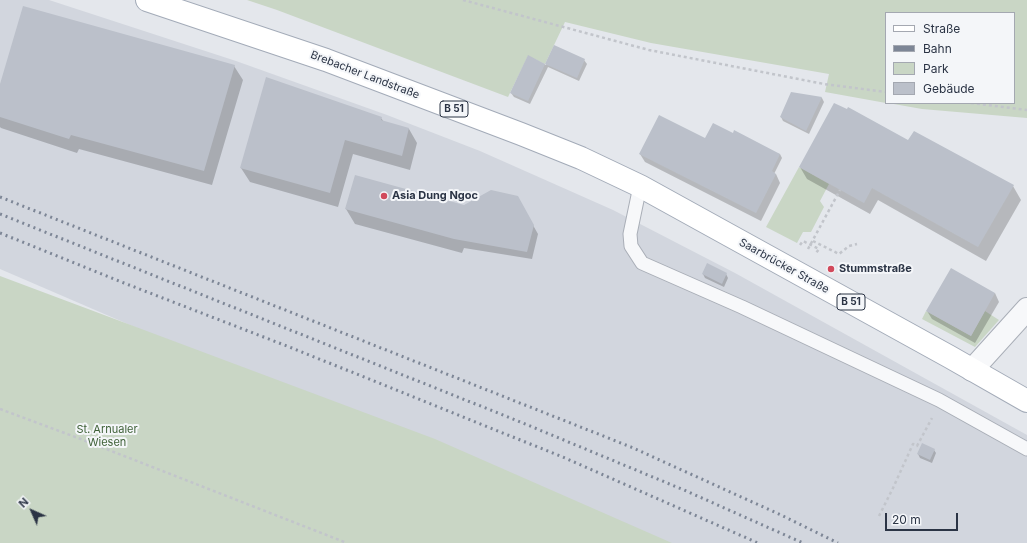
<!DOCTYPE html>
<meta charset="utf-8">
<style>
body{margin:0}
#map{position:relative;width:1027px;height:543px;overflow:hidden;background:#e4e7ec;font-family:Inter,sans-serif}
canvas{display:block}
.legend{position:absolute;left:885px;top:12px;width:130px;height:92px;box-sizing:border-box;background:#f4f6f9;border:1px solid #a4a8b1;margin:0;padding:5px 7px;list-style:none;font-size:12px;color:#2b3445}
.legend li{display:flex;align-items:center;gap:8px;height:20px}
.legend b{width:20px;border:1px solid #a4a8b1}
.north{position:absolute;left:12px;top:491px;width:40px;height:40px;-webkit-text-stroke:3px #f4f6f9;paint-order:stroke;rotate:315deg;font-size:11px;font-weight:700;line-height:16px;text-align:center;color:#2b3445}
.north::after{content:'';display:block;margin:auto;width:14px;height:18px;background:#2b3445;clip-path:polygon(50% 0,100% 100%,50% 72%,0 100%)}
.scale{position:absolute;left:885px;top:513px;width:73px;height:18px;box-sizing:border-box;border:2px solid #2b3445;border-top:0;padding-left:5px;font-size:12px;line-height:14px;white-space:nowrap;color:#2b3445;-webkit-text-stroke:3px #f4f6f9;paint-order:stroke}
</style>
<div id="map">
<canvas width="1027" height="543"></canvas>
<ul class="legend">
<li><b style="height:5px;background:#fff"></b>Straße</li>
<li><b style="height:5px;background:#7d8696"></b>Bahn</li>
<li><b style="height:11px;background:#c9d6c5"></b>Park</li>
<li><b style="height:11px;background:#bbc0ca"></b>Gebäude</li>
</ul>
<div class="north">N</div>
<div class="scale">20 m</div>
</div>
<script>
const ctx = document.querySelector('canvas').getContext('2d');
ctx.lineJoin = 'round';
function fill(path, color) { ctx.fillStyle = color; ctx.fill(path, 'evenodd'); }
const shape = rows => new Path2D(rows.map(r => 'M' + r).join(''));
function strokePath(path, color, width, dash) { ctx.strokeStyle = color; ctx.lineWidth = width; ctx.lineCap = dash ? 'butt' : 'round'; ctx.setLineDash(dash || []); ctx.stroke(path); }
function write(font, color, halo, rows, align = 'center') {
  ctx.font = font + ' Inter,sans-serif'; ctx.lineWidth = 4; ctx.setLineDash([]); ctx.textBaseline = 'middle'; ctx.strokeStyle = halo; ctx.fillStyle = color; for (const [text, x, y, turn = 0] of rows) {
    ctx.save(); ctx.translate(x, y); ctx.rotate((+turn || 0) * Math.PI / 180); ctx.textAlign = isNaN(turn) ? turn : align; if (halo) ctx.strokeText(text, 0, 0); ctx.fillText(text, 0, 0); ctx.restore();
  }
}
fill(shape([
 [0,0,49,0,236,61,387,115,480,151,613,210,735,273,1027,435,1027,543,659,543,253,378,0,269]
]), '#d2d6de');
fill(shape([
 [247,0,1027,0,1027,118,922,109,888,103,1014,103,1014,13,886,13,886,103,825,92,829,74,651,43,565,22,545,64,528,56,508,97,277,10],
 [799,167,829,184,820,201,824,207,811,232,803,232,797,243,766,227],
 [0,276,435,439,672,543,0,543],
 [926,311,971,336,985,311,999,320,975,347,922,319]
]), '#c9d6c5');
fill(shape([
 [555,47,584,60,587,64,579,81,548,67,530,104,514,97,511,93,529,57,546,65],
 [234,66,243,80,212,185,79,149,77,153,1,128,0,127,0,88],
 [792,93,822,98,824,102,809,134,783,121,781,117],
 [381,118,384,122,409,129,417,143,410,170,353,154,338,207,250,182,241,168],
 [706,140,780,154,782,158,774,174,776,174,780,183,761,221,645,162,640,154],
 [800,167,1013,186,1021,200,986,261,878,200,870,214,807,179],
 [517,197,538,234,532,259,464,248,462,253,355,224,346,209,464,206],
 [703,274,726,274,728,278,724,287,705,278],
 [995,293,999,302,975,343,932,319,927,311],
 [934,450,936,453,932,463,920,458,918,454]
]), '#0003');
fill(shape([
 [23,6,235,65,204,171,71,135,69,139,0,117,0,84],
 [554,45,585,59,577,78,545,64],
 [528,55,545,64,528,101,510,93],
 [266,77,382,117,381,120,409,128,402,156,345,140,330,193,240,168],
 [791,92,822,97,806,131,780,117],
 [834,103,847,109,848,107,908,140,914,131,1014,185,978,247,872,188,864,203,799,167],
 [659,115,705,138,713,123,733,133,734,130,780,154,772,171,776,174,756,213,639,154],
 [355,175,464,205,491,190,518,196,534,225,527,252,454,239,345,209],
 [707,263,727,273,722,284,702,274],
 [951,268,995,293,971,336,926,311],
 [922,443,935,449,930,460,917,454]
]), '#bbc0ca');
const lane = shape([
 [640,186,630,234,631,246,642,263,742,307,939,400,1027,449]
]);
const street = shape([
 [972,370,1027,309]
]);
const primary = shape([
 [147,0,326,60,521,134,581,158,640,186,950,357,1027,401]
]);
strokePath(lane, '#a9aeb7', 15);
strokePath(street, '#a9aeb7', 24);
strokePath(primary, '#a3abb8', 24);
strokePath(shape([
 [463,0,649,50,824,84,886,92],
 [971,103,1027,110],
 [813,241,839,254,849,246,857,244],
 [800,245,803,241,819,249,816,253],
 [808,249,840,190],
 [0,409,78,438,347,543],
 [879,516,893,488,913,444,917,446,932,418]
]), '#c2c5cb', 2.5, [3, 3]);
strokePath(lane, '#f7f8fa', 13);
strokePath(street, '#f7f8fa', 22);
strokePath(primary, '#fff', 22);
strokePath(shape([
 [0,197,631,447,781,515,838,543],
 [0,214,518,421,684,490,803,543],
 [0,233,124,283,292,348,565,458,758,543]
]), '#7d8696', 3, [2, 4]);
for (const [x, y, r, color] of [
 [384,196,4,"#d1495b"],
 [831,269,4,"#d1495b"]
]) { const dot = new Path2D(); dot.arc(x, y, r, 0, 2 * Math.PI); ctx.fillStyle = color; ctx.fill(dot); strokePath(dot, '#f4f6f9', 1.5); }
for (const [x, y, w] of [
 [454,109,28],
 [851,302,28]
]) { const box = new Path2D(); box.roundRect(x - w / 2, y - 8, w, 16, 3); ctx.fillStyle = '#f4f6f9'; ctx.fill(box); strokePath(box, '#2b3445', 1); }
write('bold 10px', '#2b3445', null, [
 ["B 51",454,109],
 ["B 51",851,302]
]);
write('11px', '#2b3445', '#f4f6f9', [
 ["Brebacher Landstraße",365,75,21],
 ["Saarbrücker Straße",784,266,29]
]);
write('bold 11px', '#2b3445', '#f4f6f9', [
 ["Asia Dung Ngoc",392,196],
 ["Stummstraße",839,269]
], 'left');
write('11px', '#3f6138', '#f4f6f9', [
 ["St. Arnualer",107,430],
 ["Wiesen",107,443]
]);
</script>
